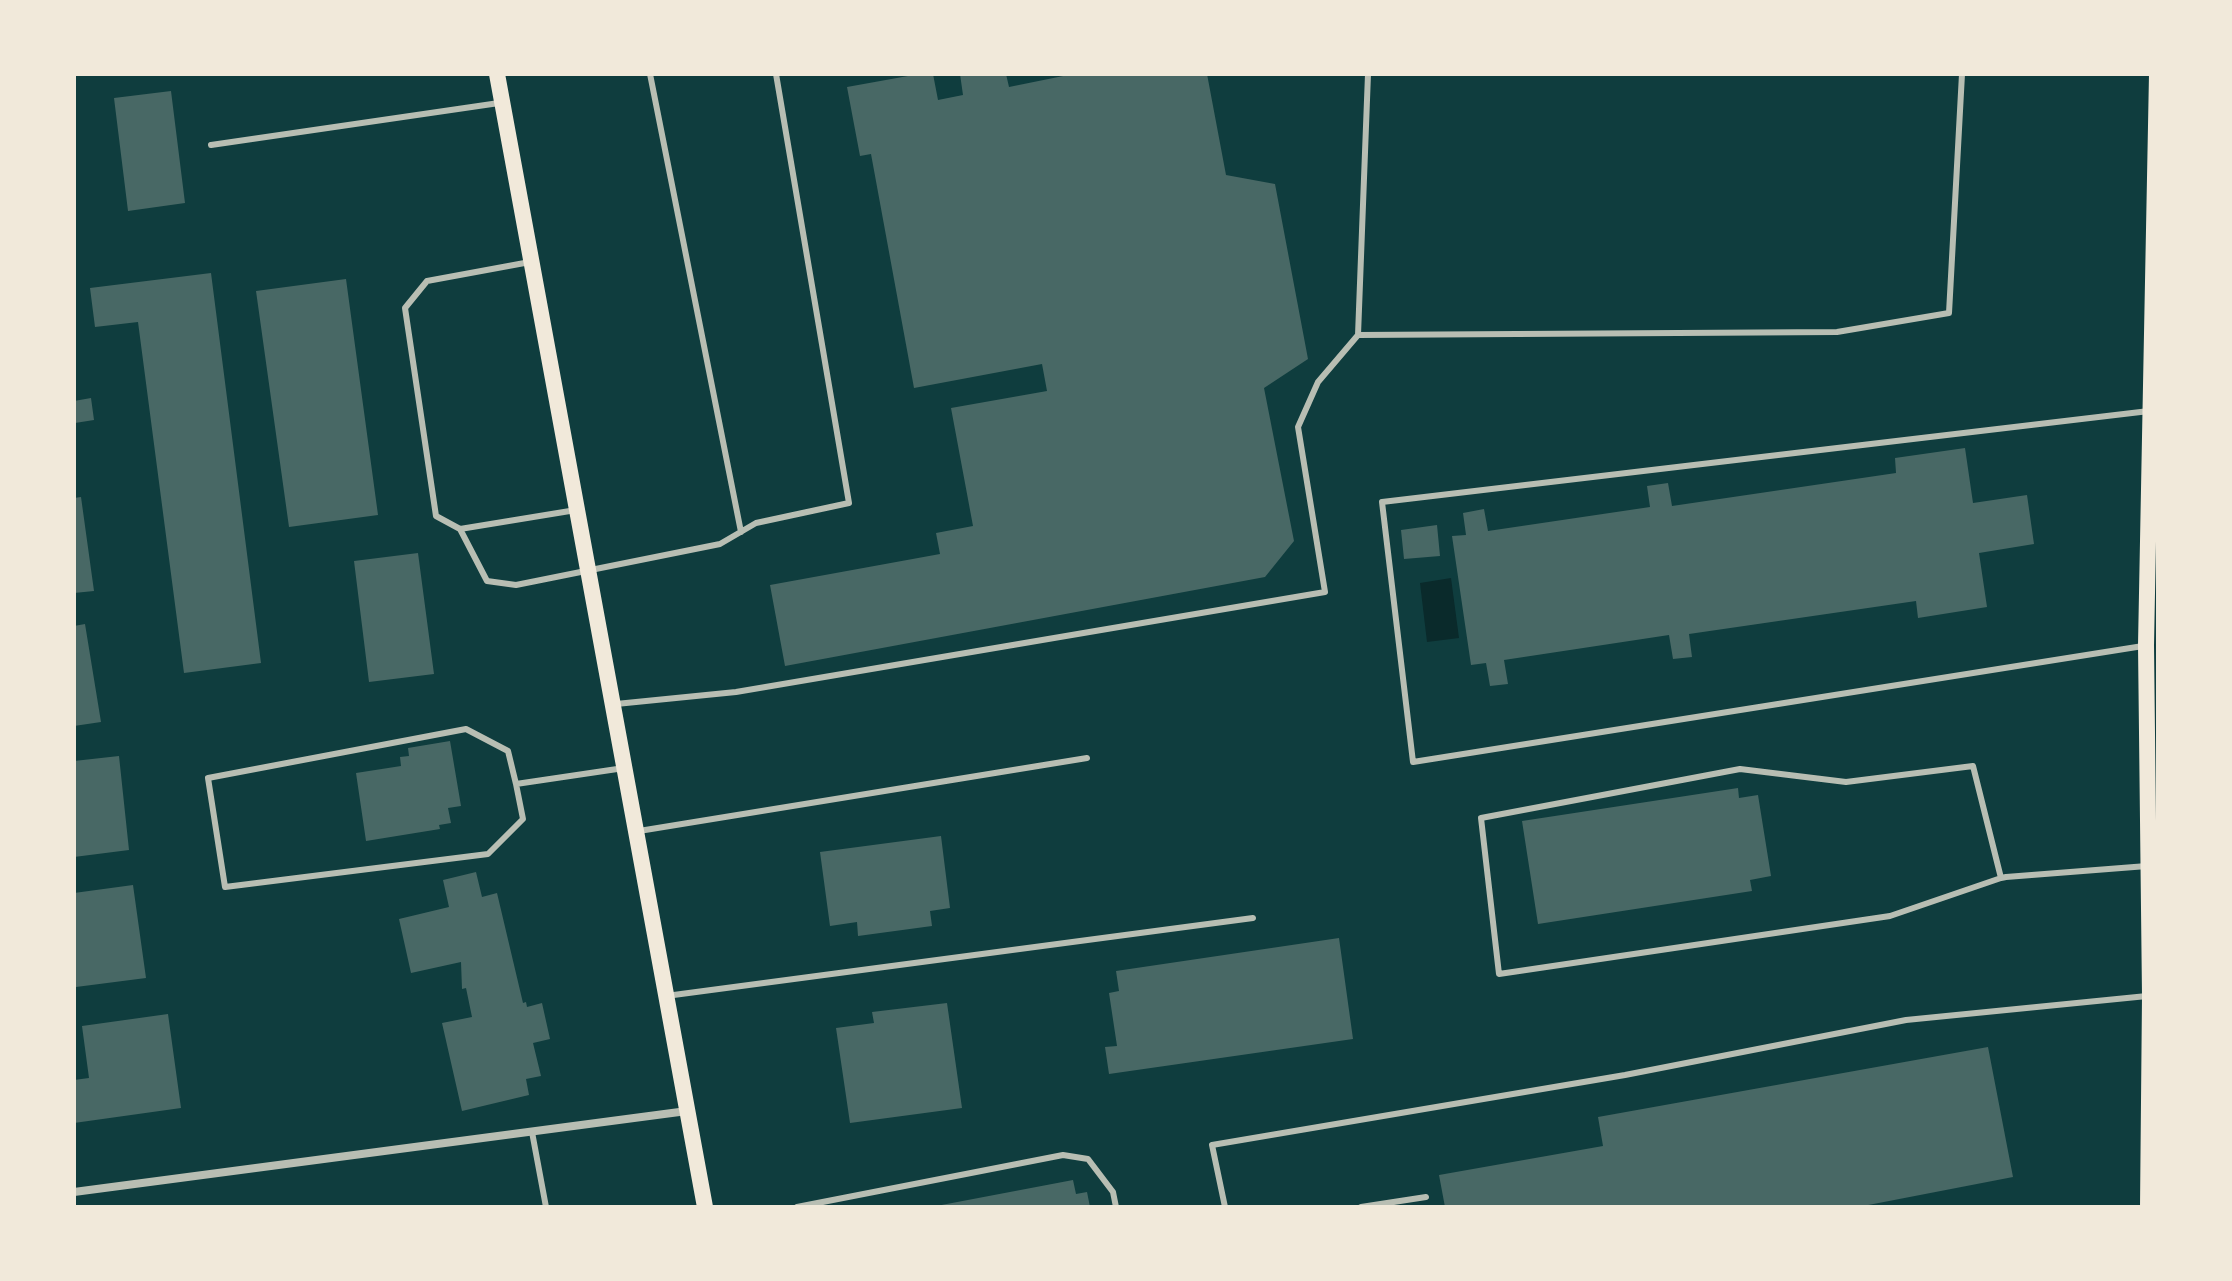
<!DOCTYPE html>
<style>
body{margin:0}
#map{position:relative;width:2232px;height:1281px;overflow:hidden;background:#0f3d3e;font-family:"Playfair Display",serif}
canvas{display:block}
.frame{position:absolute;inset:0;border:76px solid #f1e9da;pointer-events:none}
</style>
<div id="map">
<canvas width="2232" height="1281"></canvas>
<div class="frame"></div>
</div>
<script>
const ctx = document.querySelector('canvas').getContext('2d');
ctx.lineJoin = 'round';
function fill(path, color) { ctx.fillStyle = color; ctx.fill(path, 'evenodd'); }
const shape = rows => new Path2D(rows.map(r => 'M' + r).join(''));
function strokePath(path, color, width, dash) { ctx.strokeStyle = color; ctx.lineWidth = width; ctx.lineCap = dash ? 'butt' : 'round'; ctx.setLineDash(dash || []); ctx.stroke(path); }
fill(shape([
 [1451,578,1459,638,1427,642,1420,583]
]), '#0a2a2b');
fill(shape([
 [919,74,933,74,938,100,963,95,960,74,1006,74,1009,87,1073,74,1207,74,1226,175,1275,184,1308,359,1264,388,1294,541,1265,577,785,666,770,585,940,554,936,533,973,526,951,408,1047,391,1042,364,914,388,871,154,860,156,847,87],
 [171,91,185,203,128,211,114,98],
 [211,273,261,663,184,673,138,322,95,327,90,288],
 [346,279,378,515,289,527,256,291],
 [91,398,94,420,75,423,74,401],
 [1965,448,1973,503,2027,495,2034,544,1979,553,1987,607,1918,618,1916,601,1689,634,1692,657,1673,659,1669,635,1504,660,1508,684,1490,686,1486,663,1471,665,1452,536,1466,535,1463,513,1484,509,1488,531,1650,507,1647,486,1668,483,1672,506,1896,473,1895,458],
 [81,497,94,591,74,593,74,498],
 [1437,525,1440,556,1404,559,1401,530],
 [418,553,434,674,369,682,354,561],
 [85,624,101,722,74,726,74,626],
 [450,741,461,806,448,808,451,823,439,825,440,829,366,841,356,773,401,766,400,757,409,756,408,748],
 [119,756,129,850,74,857,74,761],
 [1738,788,1739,798,1758,795,1771,876,1750,880,1752,891,1538,924,1522,821],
 [941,836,950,908,930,911,932,926,858,936,857,922,830,926,820,852],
 [476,872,482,897,497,893,523,1003,526,1002,527,1007,542,1003,550,1039,533,1043,541,1076,526,1079,529,1095,462,1111,442,1023,472,1017,466,988,462,989,461,962,411,973,399,919,449,907,443,880],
 [133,885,146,978,76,987,74,893],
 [1339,938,1353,1039,1109,1074,1105,1047,1117,1046,1109,993,1119,991,1116,971],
 [947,1003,962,1108,850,1123,836,1028,874,1023,872,1012],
 [168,1014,181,1108,74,1123,74,1080,89,1078,82,1026],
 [1988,1047,2013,1177,1858,1207,1445,1207,1439,1175,1603,1146,1598,1117],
 [1073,1180,1076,1194,1087,1192,1090,1207,931,1207]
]), '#486865');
strokePath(shape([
 [650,74,741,532],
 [1368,74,1358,335,1837,332,1949,313,1962,74],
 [211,145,499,103],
 [530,262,427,281,405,308,436,516,460,529,576,510],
 [460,529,487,581,516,585,720,544,756,523,849,503,776,74],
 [2143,646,1413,762,1382,502,2149,411],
 [616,704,736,692,1325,592,1298,427,1318,382,1358,335],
 [516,784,508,751,466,729,208,778,225,887,488,854,523,819,516,784,624,768],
 [639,831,1087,758],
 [2001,878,1973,766,1846,782,1740,769,1481,818,1499,974,1890,916,2001,878,2006,877,2147,866],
 [666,996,1253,918],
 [532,1132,546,1207],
 [797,1207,1063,1155,1088,1159,1113,1192,1116,1207],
 [1225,1207,1212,1145,1625,1075,1906,1020,2147,996],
 [1361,1207,1426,1197]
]), '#b8beb3', 6);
strokePath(shape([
 [74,1192,687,1111]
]), '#b8beb3', 8);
strokePath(shape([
 [497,74,705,1207],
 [2148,1207,2150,996,2146,645,2157,74]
]), '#f1e9da', 16);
</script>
